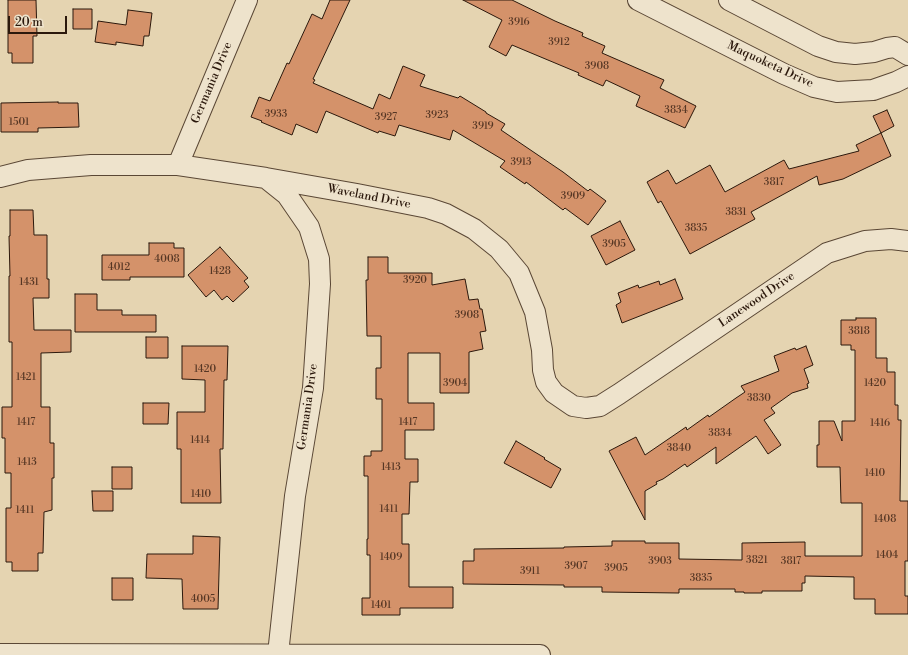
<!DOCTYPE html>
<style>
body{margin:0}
#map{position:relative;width:908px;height:655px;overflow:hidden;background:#e5d4b1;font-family:"Libre Bodoni",serif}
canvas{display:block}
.scale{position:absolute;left:8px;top:16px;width:59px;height:18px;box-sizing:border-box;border:2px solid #2b180c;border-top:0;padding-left:5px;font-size:12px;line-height:14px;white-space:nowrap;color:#2b180c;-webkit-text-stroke:3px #eee3cc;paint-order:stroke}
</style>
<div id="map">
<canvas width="908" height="655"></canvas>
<div class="scale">20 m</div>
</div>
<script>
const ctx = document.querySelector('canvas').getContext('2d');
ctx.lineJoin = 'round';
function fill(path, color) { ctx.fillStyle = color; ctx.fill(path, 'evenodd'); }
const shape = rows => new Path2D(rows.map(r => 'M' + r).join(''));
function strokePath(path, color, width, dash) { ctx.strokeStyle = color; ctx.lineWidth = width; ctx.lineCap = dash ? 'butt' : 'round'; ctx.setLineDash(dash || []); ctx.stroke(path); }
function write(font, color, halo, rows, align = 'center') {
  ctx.font = font + ' "Libre Bodoni",serif'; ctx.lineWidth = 3; ctx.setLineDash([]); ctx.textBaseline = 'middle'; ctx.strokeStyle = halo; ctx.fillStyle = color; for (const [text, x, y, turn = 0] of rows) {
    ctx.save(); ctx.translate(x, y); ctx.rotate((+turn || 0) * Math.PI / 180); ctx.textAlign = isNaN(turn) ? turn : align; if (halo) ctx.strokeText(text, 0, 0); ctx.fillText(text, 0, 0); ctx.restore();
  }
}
const building = shape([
 [8,0,36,0,37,36,33,36,33,63,12,63,12,53,8,53,8,0],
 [330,0,350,0,313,79,315,80,313,83,373,109,379,94,390,99,403,66,425,75,420,86,458,98,460,96,486,112,486,113,505,124,501,130,563,172,588,191,590,189,606,201,588,225,565,208,563,210,526,182,525,184,500,167,505,161,453,130,450,140,399,125,395,136,379,131,378,133,326,111,317,133,296,124,292,135,261,122,262,121,251,117,259,97,270,101,287,63,289,64,312,14,322,19,330,0],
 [463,0,512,0,555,21,583,33,582,36,605,46,602,53,664,80,660,88,696,106,685,128,636,106,640,96,606,80,603,86,578,75,579,73,512,45,506,56,489,47,502,20,463,0],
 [73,9,92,9,92,29,73,29,73,9],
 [128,10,152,13,149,36,144,36,143,46,116,42,116,45,95,42,98,21,126,25,128,10],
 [58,102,58,103,78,103,79,127,38,128,38,132,1,132,1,103,58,102],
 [887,110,894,126,881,133,873,116,887,110],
 [881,133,891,156,843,179,819,185,817,176,751,212,755,219,690,254,661,201,658,203,647,182,668,170,676,184,710,165,725,192,784,160,789,169,859,151,856,145,881,133],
 [10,210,33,210,34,235,47,235,47,279,49,279,49,298,33,298,34,330,71,330,71,352,41,353,41,407,50,407,50,443,54,443,54,478,52,478,52,510,44,512,43,553,38,553,38,571,12,571,12,562,6,562,6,508,11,508,11,473,5,473,5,438,2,438,2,407,12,407,12,342,9,342,9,276,10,276,9,236,10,236,10,210],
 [620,221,635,250,606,265,591,236,620,221],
 [149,243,174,243,174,248,184,248,184,277,130,277,130,280,102,280,102,255,149,255,149,243],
 [220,247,248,278,244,281,249,287,233,302,227,296,222,300,214,290,206,297,188,275,220,247],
 [368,257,388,257,388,273,432,273,432,285,465,279,469,300,478,299,480,309,482,309,486,331,480,332,483,349,469,352,469,393,440,393,440,353,408,353,408,403,434,403,434,430,405,430,405,459,418,459,418,482,410,482,409,514,402,514,402,544,409,544,409,587,453,587,453,608,400,608,400,615,362,615,362,598,370,598,370,555,367,555,367,539,368,539,368,476,364,476,364,456,371,456,371,451,382,451,382,399,376,399,376,368,381,368,381,336,367,336,366,280,368,280,368,257],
 [675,279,683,299,622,323,616,305,621,302,618,293,638,285,639,288,659,281,660,285,675,279],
 [75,294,97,294,97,310,122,310,122,315,156,315,156,332,75,332,75,294],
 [856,318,876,318,876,358,887,358,887,372,895,372,895,405,898,405,898,420,901,420,900,501,908,501,908,561,905,561,905,596,908,596,908,614,875,614,875,599,854,599,854,577,805,576,805,583,802,583,802,591,762,591,762,593,744,593,744,592,735,592,735,589,679,589,679,593,602,592,602,587,564,587,564,585,463,584,463,561,474,561,474,549,564,548,564,547,612,546,612,541,645,541,645,543,679,543,679,559,742,560,742,543,805,542,805,556,862,556,862,503,841,503,840,467,817,467,817,445,819,445,819,421,834,421,842,441,842,421,855,421,855,350,851,350,851,345,841,345,841,320,856,320,856,318],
 [146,337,168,337,168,358,146,358,146,337],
 [182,346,228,346,227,380,224,380,223,449,220,449,221,503,181,503,181,449,177,449,177,412,205,412,205,380,182,379,182,346],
 [806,346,813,365,804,369,809,383,807,384,808,388,792,393,771,408,775,413,764,420,781,445,768,454,756,436,716,464,716,447,687,467,685,464,663,479,656,482,657,484,645,491,645,520,609,451,636,437,645,455,686,427,687,430,708,415,709,417,736,398,745,392,741,386,779,371,774,356,795,348,796,350,806,346],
 [143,403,169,403,168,424,143,424,143,403],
 [516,441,545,458,544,459,561,469,551,488,504,463,516,441],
 [112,467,132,467,132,489,112,489,112,467],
 [92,491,113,491,113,511,93,511,92,491],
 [193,536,220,537,218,609,183,609,182,579,146,578,147,554,193,554,193,536],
 [112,578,133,578,133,600,112,600,112,578]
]);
fill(building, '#d4926a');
strokePath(building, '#2b180c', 1);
const minor = shape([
 [638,0,784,74,814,87,837,92,873,90,896,82,908,76],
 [729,0,818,46,836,52,855,54,874,52,887,48,895,47,908,55],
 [178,165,247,0],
 [0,177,28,170,91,165,178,165,266,178,357,194,428,208,446,214,474,229,499,249,519,273,535,312,542,350,543,370,546,382,554,393,573,406,586,408,600,406,619,394,827,253,865,241,891,239,908,241],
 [267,179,287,195,309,227,319,259,320,284,313,388,295,496,278,654],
 [0,654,540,655]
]);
strokePath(minor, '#5a4735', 22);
strokePath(minor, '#eee3cc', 20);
write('10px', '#553624', null, [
 ["3916",519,23],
 ["3912",559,43],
 ["3908",597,67],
 ["3834",676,111],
 ["3933",276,115],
 ["3923",437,116],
 ["3927",386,118],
 ["1501",19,123],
 ["3919",483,127],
 ["3913",521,163],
 ["3817",774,183],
 ["3909",573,197],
 ["3831",736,213],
 ["3835",696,229],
 ["3905",614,245],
 ["4008",167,260],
 ["4012",119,268],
 ["1428",220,272],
 ["3920",415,281],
 ["1431",29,283],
 ["3908",467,316],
 ["3818",859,332],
 ["1420",205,370],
 ["1421",26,378],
 ["3904",455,384],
 ["1420",875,384],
 ["3830",759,399],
 ["1417",26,423],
 ["1417",408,423],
 ["1416",880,424],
 ["3834",720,434],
 ["1414",200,441],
 ["3840",679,449],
 ["1413",27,463],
 ["1413",391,468],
 ["1410",875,474],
 ["1410",201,495],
 ["1411",389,510],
 ["1411",25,511],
 ["1408",885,520],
 ["1404",887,556],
 ["1409",391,558],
 ["3821",757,561],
 ["3903",660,562],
 ["3817",791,562],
 ["3907",576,567],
 ["3905",616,569],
 ["3911",530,572],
 ["3835",701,579],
 ["4005",203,600],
 ["1401",381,606]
]);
write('12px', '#2b180c', '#eee3cc', [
 ["Maquoketa Drive",770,65,25],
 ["Germania Drive",212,83,-67],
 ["Waveland Drive",369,197,11],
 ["Lanewood Drive",757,300,-34],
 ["Germania Drive",308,407,-82]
]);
</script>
